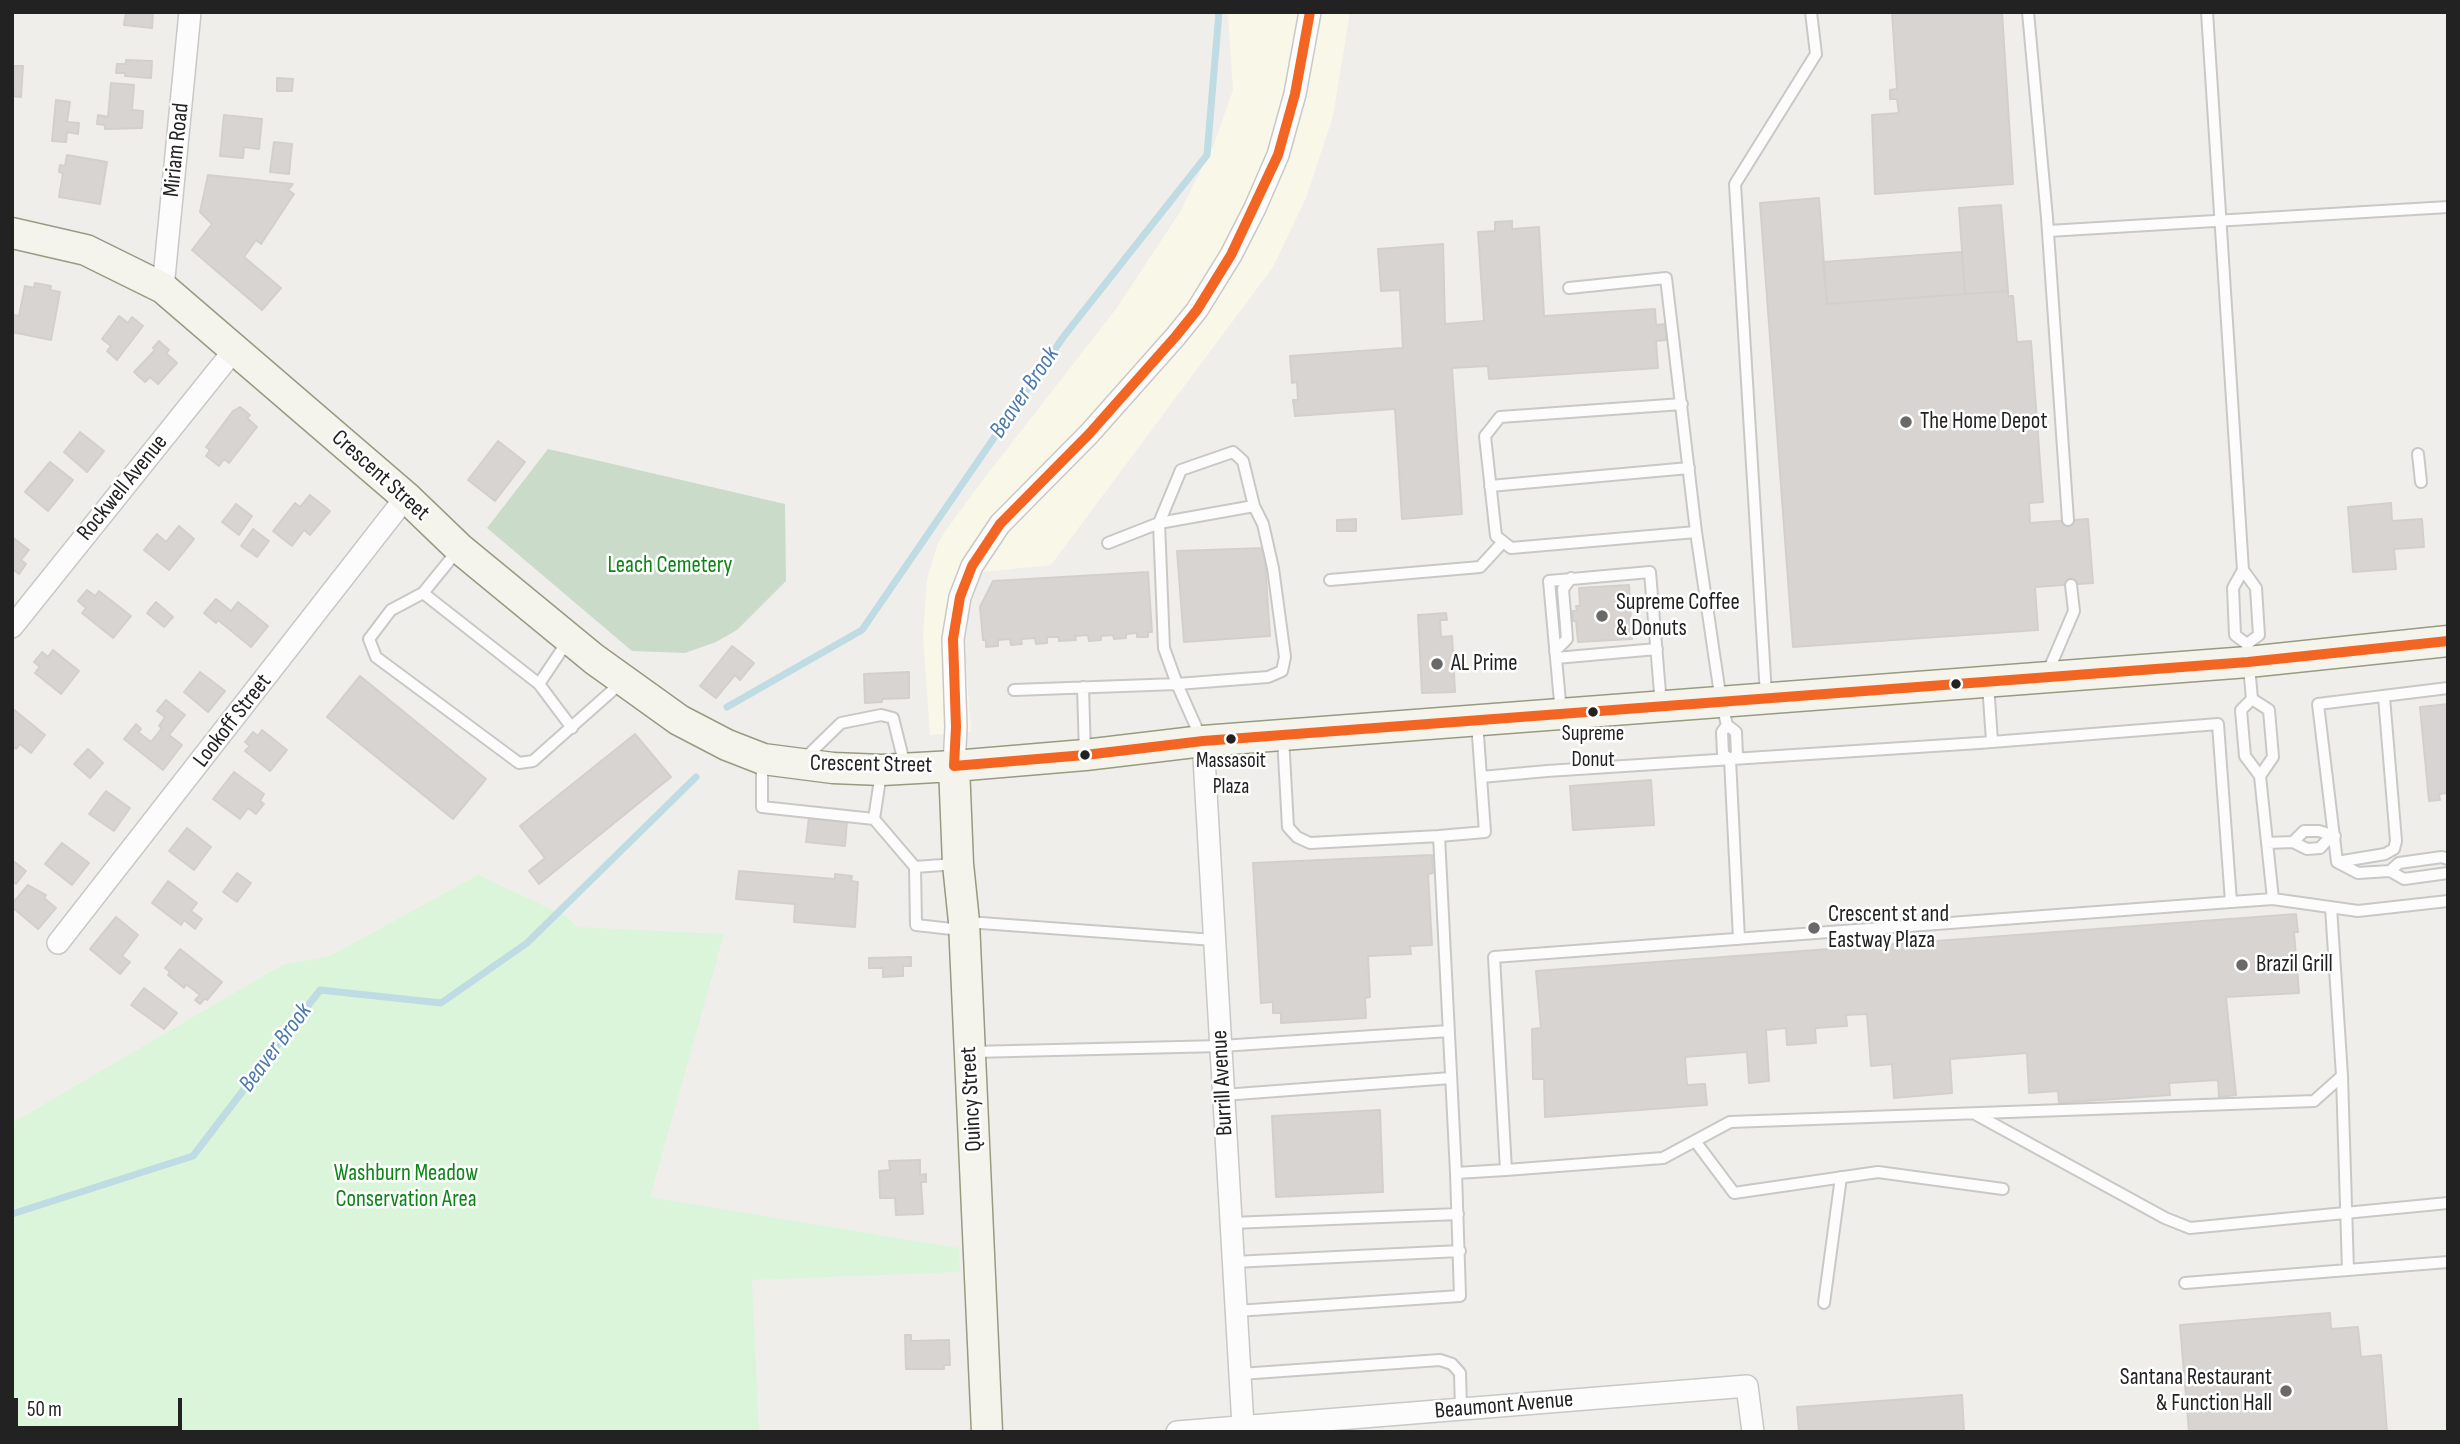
<!DOCTYPE html>
<style>
body{margin:0}
#map{position:relative;width:2460px;height:1444px;overflow:hidden;background:#f0eeeb;font-family:"Sofia Sans Condensed",sans-serif}
canvas{display:block}
.frame{position:absolute;inset:0;border:14px solid #222;pointer-events:none}
.scale{position:absolute;left:14px;top:1398px;width:168px;height:32px;box-sizing:border-box;border:4px solid #222;border-top:0;padding-left:9px;font-size:21px;line-height:24px;white-space:nowrap;color:#222;-webkit-text-stroke:5px #fff;paint-order:stroke}
</style>
<div id="map">
<canvas width="2460" height="1444"></canvas>
<div class="frame"></div>
<div class="scale">50 m</div>
</div>
<script>
const ctx = document.querySelector('canvas').getContext('2d');
ctx.lineJoin = 'round';
function fill(path, color) { ctx.fillStyle = color; ctx.fill(path, 'evenodd'); }
const shape = rows => new Path2D(rows.map(r => 'M' + r).join(''));
function strokePath(path, color, width, dash) { ctx.strokeStyle = color; ctx.lineWidth = width; ctx.lineCap = dash ? 'butt' : 'round'; ctx.setLineDash(dash || []); ctx.stroke(path); }
function write(font, color, halo, rows, align = 'center') {
  ctx.font = font + ' "Sofia Sans Condensed",sans-serif'; ctx.lineWidth = 5; ctx.setLineDash([]); ctx.textBaseline = 'middle'; ctx.strokeStyle = halo; ctx.fillStyle = color; for (const [text, x, y, turn = 0] of rows) {
    ctx.save(); ctx.translate(x, y); ctx.rotate((+turn || 0) * Math.PI / 180); ctx.textAlign = isNaN(turn) ? turn : align; if (halo) ctx.strokeText(text, 0, 0); ctx.fillText(text, 0, 0); ctx.restore();
  }
}
fill(shape([
 [1228,12,1350,12,1333,116,1306,198,1273,267,1051,565,982,572,970,595,964,635,971,732,930,735,923,635,927,579,937,546,944,533,979,485,1116,309,1180,212,1214,144,1233,90]
]), '#f8f7e8');
fill(shape([
 [548,449,785,504,786,581,737,630,716,642,685,653,632,651,487,528]
]), '#cadbca');
fill(shape([
 [478,875,566,916,578,927,724,934,650,1197,959,1248,960,1272,752,1280,759,1432,12,1432,12,1123,282,965,330,956]
]), '#daf5da');
strokePath(shape([
 [727,707,862,630,1064,336,1207,155,1219,12],
 [12,1214,193,1156,320,990,441,1003,527,943,696,777]
]), '#bfdbe3', 7);
const building = shape([
 [126,12,153,12,152,28,124,25,126,12],
 [1892,12,2002,12,2013,184,1875,194,1872,115,1899,113,1897,99,1890,99,1890,90,1897,89,1892,12],
 [126,60,152,61,151,78,125,76,125,73,116,73,117,64,126,64,126,60],
 [12,66,23,66,21,97,12,96,12,66],
 [277,78,293,79,292,91,277,91,277,78],
 [111,83,134,85,132,110,143,111,142,128,105,129,105,125,97,124,98,115,108,117,111,83],
 [56,100,70,102,67,122,79,123,78,134,67,132,66,142,52,141,56,100],
 [224,115,262,119,259,149,244,147,243,158,220,156,224,115],
 [274,142,292,144,289,174,270,172,274,142],
 [67,155,107,162,100,204,59,197,63,173,59,172,60,165,65,166,67,155],
 [208,175,293,184,288,190,294,194,261,244,256,240,244,257,281,288,262,310,192,250,212,224,200,212,208,175],
 [1819,198,1827,304,2008,291,2008,296,2013,296,2017,342,2031,341,2043,502,2029,503,2030,523,2088,519,2093,583,2035,587,2038,630,1793,647,1760,203,1819,198],
 [2001,205,2008,291,1965,294,1959,208,2001,205],
 [1512,221,1512,229,1539,227,1544,316,1655,309,1656,325,1665,324,1666,340,1656,341,1658,368,1489,379,1488,366,1452,368,1462,514,1402,519,1395,409,1295,416,1293,400,1298,400,1297,382,1292,383,1290,356,1403,348,1400,290,1381,291,1378,249,1443,244,1445,324,1484,321,1478,232,1495,231,1495,222,1512,221],
 [1962,252,1965,294,1827,304,1823,262,1962,252],
 [35,283,51,286,50,290,60,292,51,340,12,332,13,315,19,316,25,286,34,288,35,283],
 [119,316,128,323,132,317,143,326,117,360,107,351,111,346,102,339,119,316],
 [159,341,169,350,166,353,177,363,158,384,150,377,145,382,134,372,155,350,153,348,159,341],
 [240,407,250,415,247,418,257,427,229,463,224,459,219,466,206,456,210,450,206,447,233,411,240,407],
 [80,432,104,451,87,472,64,452,80,432],
 [498,441,525,462,495,501,468,480,498,441],
 [50,462,73,480,48,511,25,492,50,462],
 [310,495,330,511,310,535,304,530,292,546,273,531,295,503,300,507,310,495],
 [2391,503,2392,521,2422,519,2424,547,2394,549,2396,569,2353,572,2348,507,2391,503],
 [236,504,252,516,239,535,222,522,236,504],
 [1356,519,1356,531,1337,531,1337,520,1356,519],
 [179,526,194,539,169,570,144,550,157,534,166,542,179,526],
 [253,529,269,541,257,557,241,546,253,529],
 [12,537,29,550,21,560,26,564,19,574,12,569,12,537],
 [1264,548,1270,636,1184,642,1177,551,1264,548],
 [1148,572,1152,632,1148,632,1148,637,1137,637,1137,633,1126,634,1126,638,1114,639,1113,635,1101,636,1101,640,1089,641,1088,635,1075,636,1076,640,1059,641,1059,637,1047,637,1047,643,1036,644,1035,638,1021,639,1022,644,1011,645,1010,639,998,640,998,646,986,647,986,640,983,640,980,607,993,581,1148,572],
 [1629,585,1632,639,1578,642,1576,621,1573,621,1572,611,1577,611,1576,606,1580,606,1579,588,1629,585],
 [87,590,95,596,99,591,131,616,113,638,82,613,86,608,78,601,87,590],
 [216,599,231,611,238,602,268,626,251,647,218,620,216,623,204,613,216,599],
 [156,602,173,617,164,627,147,613,156,602],
 [1446,613,1447,620,1440,620,1441,637,1452,636,1455,692,1422,693,1418,615,1446,613],
 [732,646,754,663,740,680,735,675,716,698,700,686,732,646],
 [53,650,79,671,61,694,35,673,40,667,34,662,42,652,48,657,53,650],
 [200,672,225,691,208,712,184,692,200,672],
 [909,672,909,698,882,699,882,702,865,703,864,674,909,672],
 [360,676,486,779,453,819,327,717,360,676],
 [166,700,185,715,169,735,182,745,163,770,124,739,136,724,141,729,138,732,151,742,162,728,159,726,165,717,157,711,166,700],
 [2448,704,2448,793,2439,794,2440,800,2429,801,2420,707,2448,704],
 [12,708,45,735,31,753,20,744,16,749,12,746,12,708],
 [262,730,287,750,270,771,245,751,250,746,245,742,253,732,258,736,262,730],
 [635,734,671,777,539,884,529,871,545,858,520,826,635,734],
 [88,749,103,763,90,778,74,764,88,749],
 [234,772,264,794,260,801,264,804,256,814,248,808,240,819,213,799,234,772],
 [1651,780,1654,825,1573,830,1570,786,1651,780],
 [106,791,130,808,114,831,89,814,106,791],
 [809,817,847,821,845,846,806,842,809,817],
 [187,828,211,847,194,870,169,851,187,828],
 [62,843,89,863,72,885,45,864,62,843],
 [1432,855,1433,873,1428,874,1432,945,1410,946,1411,954,1368,956,1370,997,1365,998,1366,1018,1281,1023,1281,1013,1273,1013,1273,1002,1261,1003,1253,863,1432,855],
 [12,860,26,871,16,884,12,881,12,860],
 [739,871,835,879,835,874,852,876,851,881,858,882,855,927,794,922,795,904,736,899,739,871],
 [237,873,251,883,237,902,223,892,237,873],
 [168,881,197,903,191,911,202,919,195,929,184,920,181,925,152,903,168,881],
 [28,885,46,895,44,898,56,908,38,929,12,907,12,904,28,885],
 [2296,914,2298,932,2294,932,2299,993,2226,997,2236,1095,2219,1097,2218,1080,2169,1083,2170,1095,2059,1103,2058,1091,2029,1093,2027,1053,1950,1059,1952,1093,1894,1098,1892,1064,1871,1066,1867,1014,1846,1015,1847,1026,1815,1028,1816,1043,1787,1045,1786,1028,1766,1030,1769,1081,1749,1083,1747,1052,1685,1057,1687,1085,1705,1084,1707,1105,1545,1117,1544,1079,1533,1079,1532,1029,1541,1028,1536,971,2296,914],
 [116,917,138,935,122,956,130,962,120,974,90,949,116,917],
 [180,949,222,982,207,1000,205,998,200,1004,195,1000,200,995,186,984,184,988,168,975,170,972,165,968,180,949],
 [911,957,911,966,903,966,903,976,883,977,883,968,869,968,869,958,911,957],
 [144,988,177,1013,164,1029,131,1005,144,988],
 [1380,1110,1383,1192,1276,1197,1272,1116,1380,1110],
 [920,1160,920,1175,926,1174,926,1182,921,1182,923,1214,896,1215,895,1198,880,1198,879,1171,890,1170,889,1161,920,1160],
 [2330,1313,2331,1329,2358,1327,2361,1357,2381,1355,2387,1432,2189,1432,2180,1325,2330,1313],
 [905,1335,911,1335,911,1341,949,1340,950,1365,944,1365,944,1369,906,1369,905,1335],
 [1962,1395,1964,1432,1799,1432,1797,1407,1962,1395]
]);
fill(building, '#d7d4d2');
strokePath(building, '#d3d0cc', 2);
const lane = shape([
 [2028,12,2047,218,2068,520],
 [2207,12,2243,570,2233,588,2235,635,2247,644,2252,699,2269,710,2273,757,2260,776],
 [2048,231,2448,207],
 [1569,288,1666,278,1696,532,1721,701,1727,725,1736,732,1737,755,1730,759],
 [1682,404,1500,417,1485,436,1496,536,1511,548,1696,532],
 [2418,454,2421,482],
 [1490,486,1689,468],
 [1108,543,1159,523,1181,470,1233,452,1243,461,1254,506],
 [458,550,423,593,539,684,569,639],
 [2243,570,2256,588,2259,635,2247,644],
 [1330,580,1480,567,1503,542],
 [423,593,391,610,369,639,376,657,519,763,533,761,622,682],
 [1555,651,1567,639,1563,589,1571,578],
 [1556,658,1657,649],
 [2047,674,2074,611,2071,585],
 [539,684,572,728],
 [1988,684,1992,741],
 [1083,687,1085,754],
 [1014,690,1177,684,1268,677,1282,671,1285,657,1273,568,1263,524,1254,506,1159,523,1164,648,1177,684,1201,738],
 [1766,695,1735,184,1816,54,1811,12],
 [2384,697,2396,841,2394,849,2385,854,2337,862,2318,704,2448,688],
 [1561,713,1549,581,1650,572,1661,705],
 [1477,722,1485,832,1439,836,1456,1173,1506,1170,1494,957,2231,902,2218,724,1979,743,1547,771,1481,777],
 [1727,725,1722,732,1723,754,1730,759,1739,939],
 [1283,737,1288,827,1297,837,1310,843,1439,836],
 [804,759,841,723,881,715,893,718,905,766],
 [762,762,762,807,874,819,881,773],
 [874,819,915,867],
 [2293,842,2304,831,2319,831,2335,836],
 [2267,843,2293,842,2307,849,2320,848,2331,836],
 [2337,862,2358,873,2390,871,2404,879,2448,873],
 [956,864,915,867,916,925,961,930],
 [2390,871,2399,863,2442,857,2448,859],
 [2273,899,2358,911,2448,901],
 [2231,902,2273,899,2260,776,2245,756,2241,710,2252,699],
 [967,922,1214,940],
 [972,1052,1221,1046,1449,1031],
 [2342,1076,2348,1270],
 [1223,1095,1451,1078],
 [1977,1115,2165,1218,2190,1228,2448,1203],
 [1695,1141,1734,1193,1878,1172,2003,1189],
 [1506,1170,1663,1158,1730,1122,2314,1101,2342,1076,2331,907],
 [1231,1223,1458,1214],
 [1233,1262,1460,1251],
 [2185,1283,2448,1262],
 [1824,1303,1841,1177],
 [1236,1311,1460,1296,1456,1173],
 [1240,1374,1440,1360,1452,1364,1460,1373,1461,1409]
]);
const street = shape([
 [163,288,190,12],
 [12,627,235,349],
 [1203,741,1243,1426],
 [954,766,956,727,953,639,960,597,972,566,1000,524,1089,434,1176,336,1197,310,1231,255,1255,208,1278,155,1295,94,1310,12],
 [58,943,406,497],
 [1177,1432,1747,1386,1753,1432]
]);
const secondary = shape([
 [12,233,86,250,163,288,406,497,459,548,594,659,679,720,727,745,763,759,833,768,882,770,954,766,1085,755,1203,741,2248,662,2448,641],
 [954,766,958,864,964,922,987,1432]
]);
strokePath(lane, '#c9c8c7', 14);
strokePath(street, '#c9c8c7', 24);
strokePath(secondary, '#999a82', 33);
strokePath(lane, '#fdfcfc', 10);
strokePath(street, '#fdfcfc', 21);
strokePath(secondary, '#f4f4ed', 30);
strokePath(shape([
 [1310,12,1295,94,1278,155,1231,255,1197,310,1176,336,1089,434,1000,524,972,566,960,597,953,639,956,727,954,766,1085,755,1203,741,2248,662,2448,641]
]), '#f26522', 10);
for (const [x, y, r, color] of [
 [1906,422,7,"#6a6968"],
 [1602,616,7,"#6a6968"],
 [1437,664,7,"#6a6968"],
 [1956,684,6,"#222"],
 [1593,712,6,"#222"],
 [1231,739,6,"#222"],
 [1085,755,6,"#222"],
 [1814,928,7,"#6a6968"],
 [2242,965,7,"#6a6968"],
 [2286,1391,7,"#6a6968"]
]) { const dot = new Path2D(); dot.arc(x, y, r, 0, 2 * Math.PI); ctx.fillStyle = color; ctx.fill(dot); strokePath(dot, '#fff', 2.5); }
write('21px', '#222', '#fff', [
 ["Supreme",1593,735],
 ["Donut",1593,761],
 ["Massasoit",1231,762],
 ["Plaza",1231,788]
]);
write('23px', '#222', '#fff', [
 ["Miriam Road",177,150,-84],
 ["Crescent Street",380,476,42],
 ["Rockwell Avenue",123,488,-51],
 ["Lookoff Street",233,721,-52],
 ["Crescent Street",871,765,1],
 ["Burrill Avenue",1223,1083,-93],
 ["Quincy Street",972,1099,-93],
 ["Beaumont Avenue",1504,1406,-5]
]);
write('23px', '#222', '#fff', [
 ["The Home Depot",1920,422],
 ["Supreme Coffee",1616,603],
 ["& Donuts",1616,629],
 ["AL Prime",1451,664],
 ["Crescent st and",1828,915],
 ["Eastway Plaza",1828,941],
 ["Brazil Grill",2256,965],
 ["Santana Restaurant",2272,1378,"right"],
 ["& Function Hall",2272,1404,"right"]
], 'left');
write('23px', '#0c8416', '#fff', [
 ["Leach Cemetery",670,566],
 ["Washburn Meadow",406,1174],
 ["Conservation Area",406,1200]
]);
write('italic 24px', '#4a7aab', '#fff', [
 ["Beaver Brook",1025,393,-56],
 ["Beaver Brook",276,1048,-53]
]);
</script>
